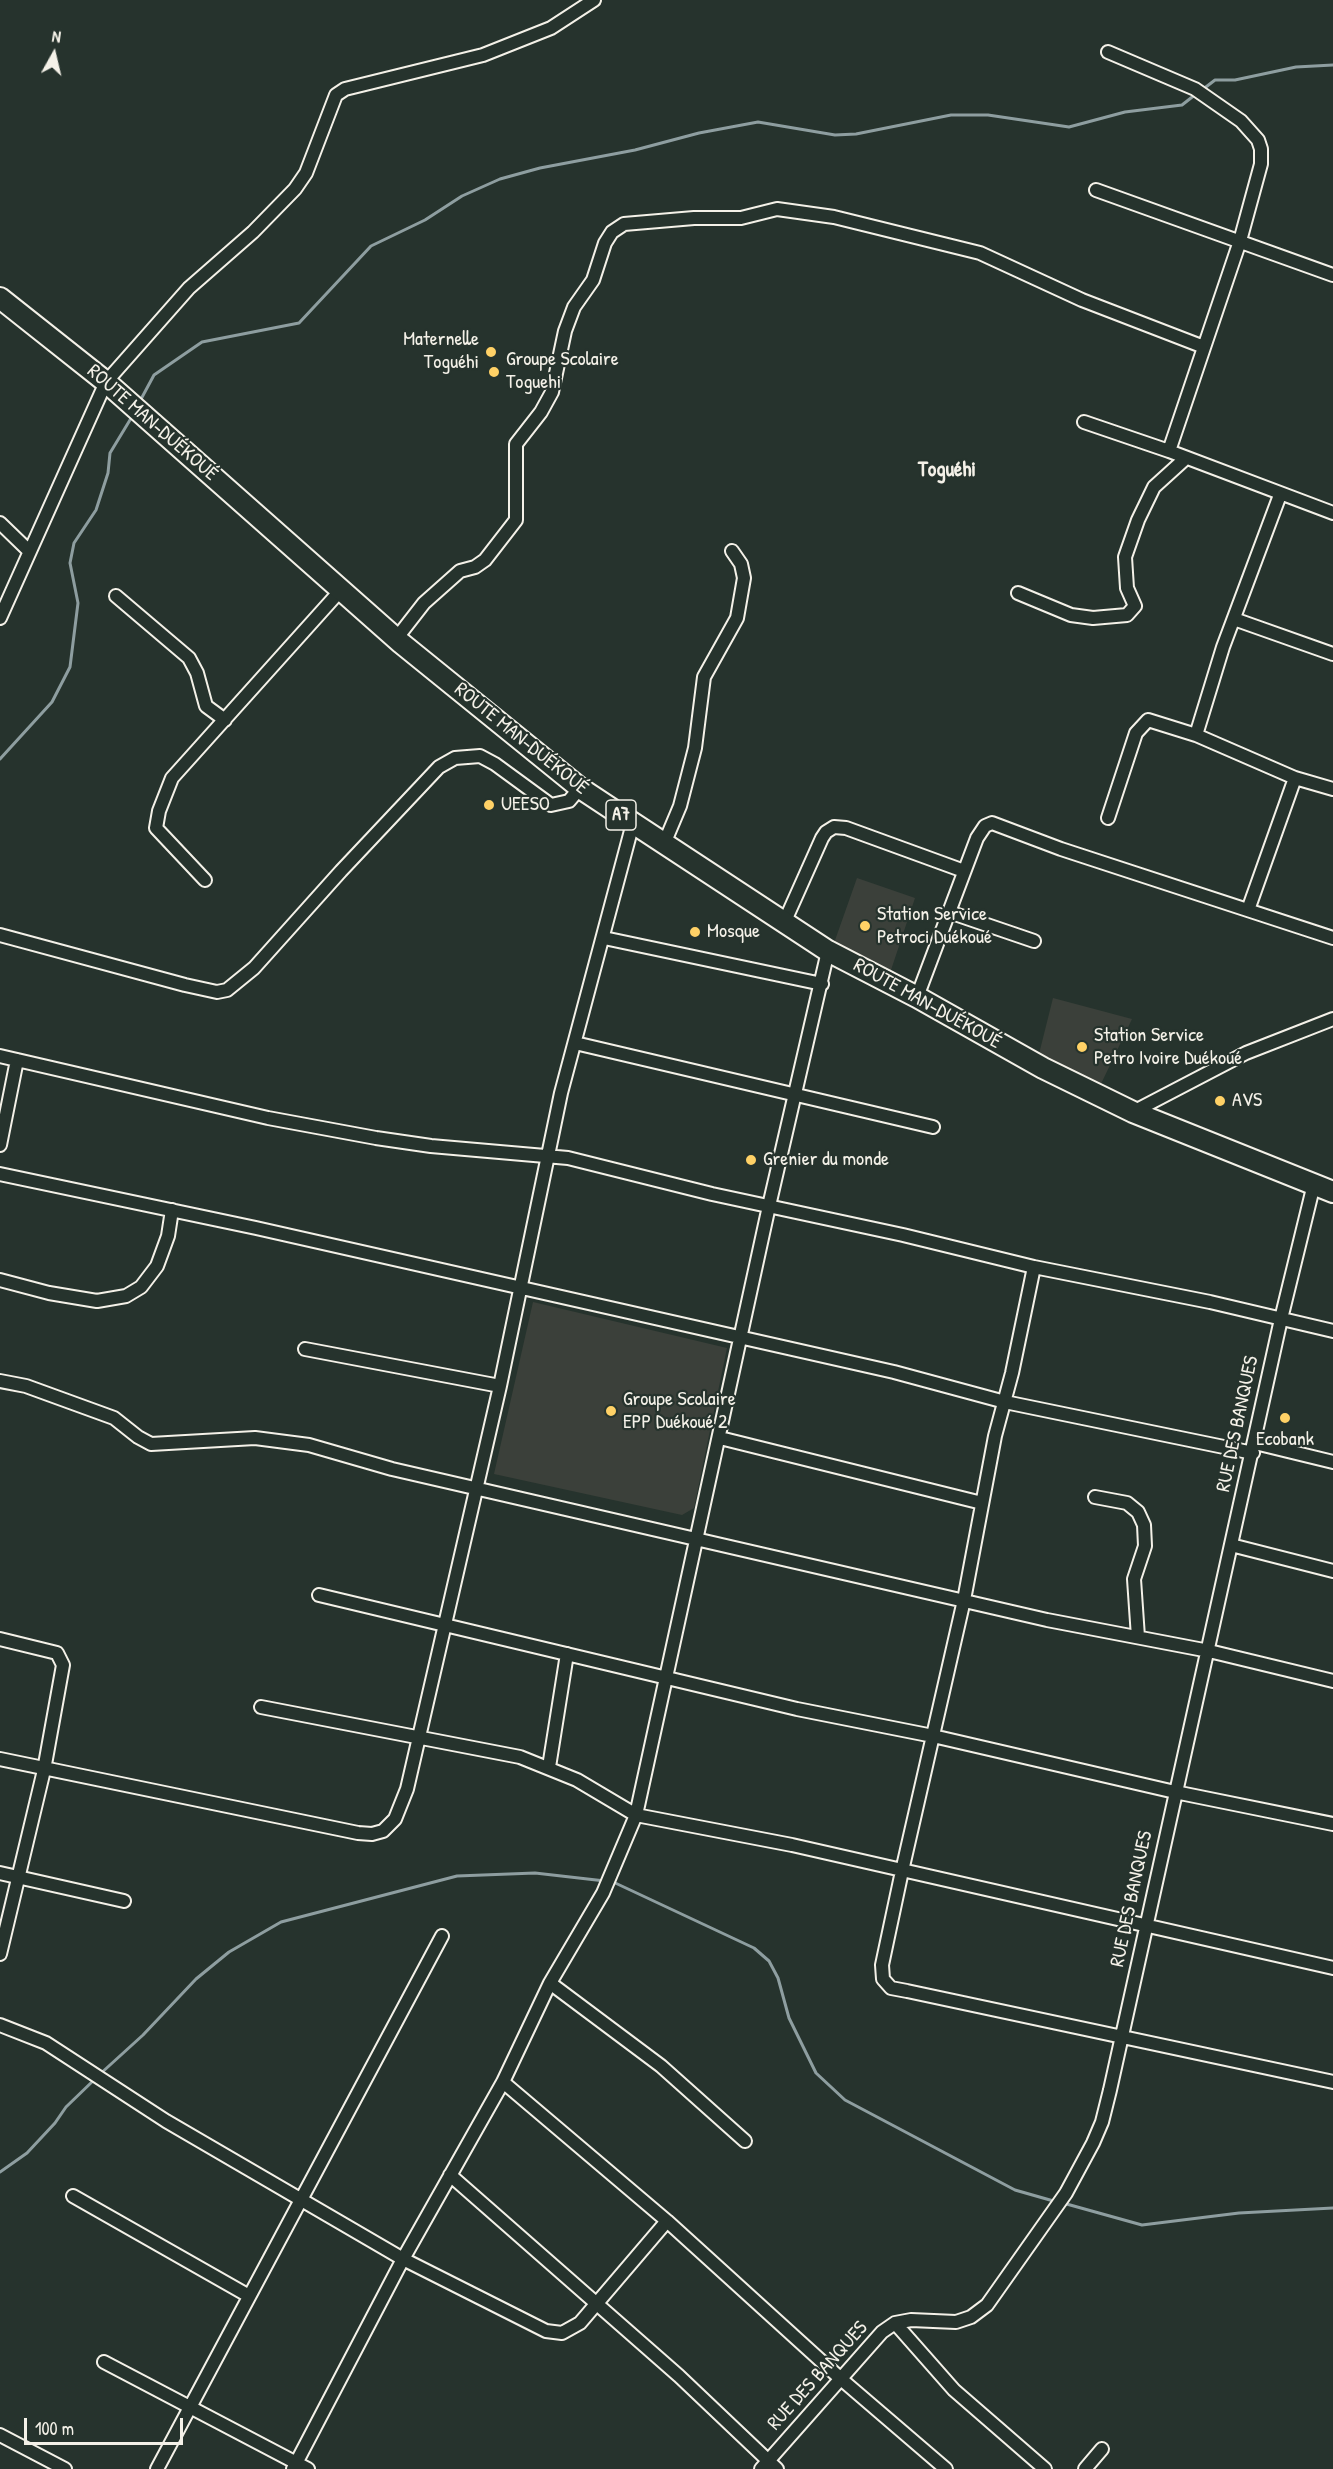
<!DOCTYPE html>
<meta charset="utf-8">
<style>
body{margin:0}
#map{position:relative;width:1333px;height:2469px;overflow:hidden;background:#26332d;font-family:"Patrick Hand",sans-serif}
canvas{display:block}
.north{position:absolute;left:24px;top:24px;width:60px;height:60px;-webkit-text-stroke:4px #26332d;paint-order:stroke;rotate:8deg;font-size:16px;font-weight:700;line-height:24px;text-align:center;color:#f4f1e8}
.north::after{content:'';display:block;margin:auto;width:21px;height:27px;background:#f4f1e8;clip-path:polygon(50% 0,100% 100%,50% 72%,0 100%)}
.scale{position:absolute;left:24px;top:2418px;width:159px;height:27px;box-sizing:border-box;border:3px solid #f4f1e8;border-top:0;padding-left:8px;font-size:18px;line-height:21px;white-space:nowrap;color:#f4f1e8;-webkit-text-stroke:4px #26332d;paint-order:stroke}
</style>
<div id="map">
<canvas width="1333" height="2469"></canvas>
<div class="north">N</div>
<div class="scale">100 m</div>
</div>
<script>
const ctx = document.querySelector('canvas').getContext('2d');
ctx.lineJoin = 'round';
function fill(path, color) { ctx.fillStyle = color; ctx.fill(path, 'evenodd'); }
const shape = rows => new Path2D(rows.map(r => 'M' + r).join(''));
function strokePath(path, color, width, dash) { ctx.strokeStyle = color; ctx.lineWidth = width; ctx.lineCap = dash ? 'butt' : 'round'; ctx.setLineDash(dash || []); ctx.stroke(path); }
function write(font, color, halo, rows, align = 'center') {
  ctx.font = font + ' "Patrick Hand",sans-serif'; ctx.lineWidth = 4.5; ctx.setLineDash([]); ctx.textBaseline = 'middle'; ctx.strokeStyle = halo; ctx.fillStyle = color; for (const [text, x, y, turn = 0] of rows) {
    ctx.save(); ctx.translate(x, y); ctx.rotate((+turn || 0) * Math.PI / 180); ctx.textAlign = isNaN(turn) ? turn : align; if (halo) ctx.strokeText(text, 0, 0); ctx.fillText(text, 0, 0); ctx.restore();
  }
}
fill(shape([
 [857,878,915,898,888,979,833,946],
 [1053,998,1132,1019,1100,1086,1038,1058],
 [533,1302,727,1348,694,1508,682,1515,494,1474]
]), '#3b403a');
strokePath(shape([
 [1202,90,1215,80,1235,80,1296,67,1333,65],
 [140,401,154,375,202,342,299,323,371,246,425,220,462,196,500,179,540,168,635,150,699,133,758,122,835,135,856,134,951,115,988,115,1069,127,1125,112,1182,105,1196,94],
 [0,759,52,702,70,667,78,603,70,563,74,543,96,510,108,473,110,453,133,415],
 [611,1881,754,1948,769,1961,778,1978,789,2018,816,2073,845,2100,1015,2190,1057,2202],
 [99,2075,143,2035,196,1979,229,1952,281,1922,457,1876,535,1873,605,1881],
 [0,2172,27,2153,55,2123,66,2107,95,2079],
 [1063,2203,1142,2225,1239,2213,1333,2208]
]), '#8e9ea0', 3);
const street = shape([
 [1108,52,1195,89,1241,121,1258,140,1261,149,1261,164,1240,241,1169,451],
 [1096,190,1333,275],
 [1084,422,1169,451,1333,513],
 [0,523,29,551],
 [1018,593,1071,615,1093,618,1127,615,1135,606,1127,588,1125,557,1138,520,1154,487,1186,458],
 [116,596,189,658,197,673,206,706,225,720],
 [0,618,106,382,189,288,253,232,295,189,306,173,336,95,345,89,483,55,551,28,594,0],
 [1234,619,1333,654],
 [396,639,424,603,460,571,475,567,485,560,516,520,516,444,541,412,552,392,565,331,574,307,593,280,605,243,612,232,624,224,694,218,741,218,777,209,834,217,980,253,1082,300,1204,347],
 [1196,735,1223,647,1280,495],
 [1108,818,1136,733,1148,720,1196,735,1295,778,1333,789],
 [664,844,680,806,695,748,704,677,737,618,744,578,741,564,732,551],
 [205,880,156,828,159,811,172,778,340,591],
 [1248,910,1295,778],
 [949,912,1034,941],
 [784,923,822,838,826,832,834,827,846,828,964,871],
 [0,935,185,985,217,992,227,990,254,968,341,871,439,767,455,758,480,756,495,764,551,805,569,801,580,788],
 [604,938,822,984],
 [917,997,977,838,985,826,992,823,1061,849,1333,938],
 [575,1043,933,1127],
 [0,1056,268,1118,376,1138,431,1146,568,1158,712,1194,903,1235,1034,1267,1210,1302,1333,1331],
 [1133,1112,1246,1053,1333,1019],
 [0,1145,17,1060],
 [0,1174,256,1228,894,1372,1005,1402,1253,1453],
 [1034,1267,1012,1373,995,1436,964,1600,902,1871,882,1965,883,1979,891,1988,907,1991,1333,2082],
 [0,1280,49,1293,97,1301,126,1296,141,1287,157,1266,168,1236,172,1210],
 [305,1349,500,1386],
 [0,1381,26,1386,114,1418,138,1437,151,1444,255,1438,309,1445,392,1469,1047,1620,1209,1651,1333,1681],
 [720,1438,982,1503],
 [1255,1443,1333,1462],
 [1095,1497,1127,1503,1138,1512,1144,1525,1145,1546,1134,1579,1138,1637],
 [1231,1545,1333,1571],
 [319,1595,797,1709,933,1736,1175,1792,1333,1824],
 [0,1639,57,1653,63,1665,44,1770,0,1954],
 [261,1707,520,1757,577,1780,636,1815,792,1845,1333,1968],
 [0,1759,358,1833,372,1834,383,1831,395,1819,407,1789,500,1386,561,1093,633,823],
 [549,1767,567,1654],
 [0,1873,124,1901],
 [550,1983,661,2066,745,2141],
 [0,2025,46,2043,166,2121,403,2259,546,2331,562,2333,580,2323,667,2221],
 [503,2082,667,2221,841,2379,946,2469],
 [450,2175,679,2376,777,2469],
 [73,2196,249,2296],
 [895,2323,954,2390,1045,2469],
 [104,2362,308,2469],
 [0,2435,65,2469],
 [157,2469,442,1936],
 [293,2469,403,2259,503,2082,550,1983,603,1893,636,1815,769,1206,828,951],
 [761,2469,882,2332,895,2323,911,2320,956,2322,971,2317,987,2305,1066,2193,1093,2143,1102,2122,1110,2090,1281,1319,1314,1184],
 [1085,2469,1102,2449]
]);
const primary = shape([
 [0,298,106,382,401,643,580,788,633,823,828,951,917,997,1043,1068,1133,1112,1333,1192]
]);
strokePath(street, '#f4f1e8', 16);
strokePath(primary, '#f4f1e8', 24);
strokePath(street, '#26332d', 12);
strokePath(primary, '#26332d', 20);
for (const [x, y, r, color] of [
 [491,352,6,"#ffd166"],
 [494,372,6,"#ffd166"],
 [489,805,6,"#ffd166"],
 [865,926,6,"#ffd166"],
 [695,932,6,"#ffd166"],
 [1082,1047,6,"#ffd166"],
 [1220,1101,6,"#ffd166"],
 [751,1160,6,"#ffd166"],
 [611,1411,6,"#ffd166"],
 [1285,1418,6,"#ffd166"]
]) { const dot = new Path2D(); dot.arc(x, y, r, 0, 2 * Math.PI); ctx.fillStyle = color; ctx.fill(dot); strokePath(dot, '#26332d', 2); }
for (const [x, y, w] of [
 [621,815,30]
]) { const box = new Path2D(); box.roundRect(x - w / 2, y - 15, w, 30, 4.5); ctx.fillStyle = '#26332d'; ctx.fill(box); strokePath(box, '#f4f1e8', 1.5); }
write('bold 18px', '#f4f1e8', null, [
 ["A7",621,815]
]);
write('20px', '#f4f1e8', '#26332d', [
 ["Maternelle",479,340,"right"],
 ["Toguéhi",479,363,"right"],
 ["Groupe Scolaire",506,360],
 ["Toguehi",506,383],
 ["UEESO",501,805],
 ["Station Service",877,915],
 ["Petroci Duékoué",877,938],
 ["Mosque",707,932],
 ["Station Service",1094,1036],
 ["Petro Ivoire Duékoué",1094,1059],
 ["AVS",1232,1101],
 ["Grenier du monde",763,1160],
 ["Groupe Scolaire",623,1400],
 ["EPP Duékoué 2",623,1423],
 ["Ecobank",1285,1440,"center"]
], 'left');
write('20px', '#f4f1e8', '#26332d', [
 ["ROUTE MAN-DUÉKOUÉ",152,423,41],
 ["ROUTE MAN-DUÉKOUÉ",521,739,39],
 ["ROUTE MAN-DUÉKOUÉ",927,1004,29],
 ["RUE DES BANQUES",1238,1424,-78],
 ["RUE DES BANQUES",1132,1899,-78],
 ["RUE DES BANQUES",818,2376,-48]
]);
write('bold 21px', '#f4f1e8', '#26332d', [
 ["Toguéhi",947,470]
]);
</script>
